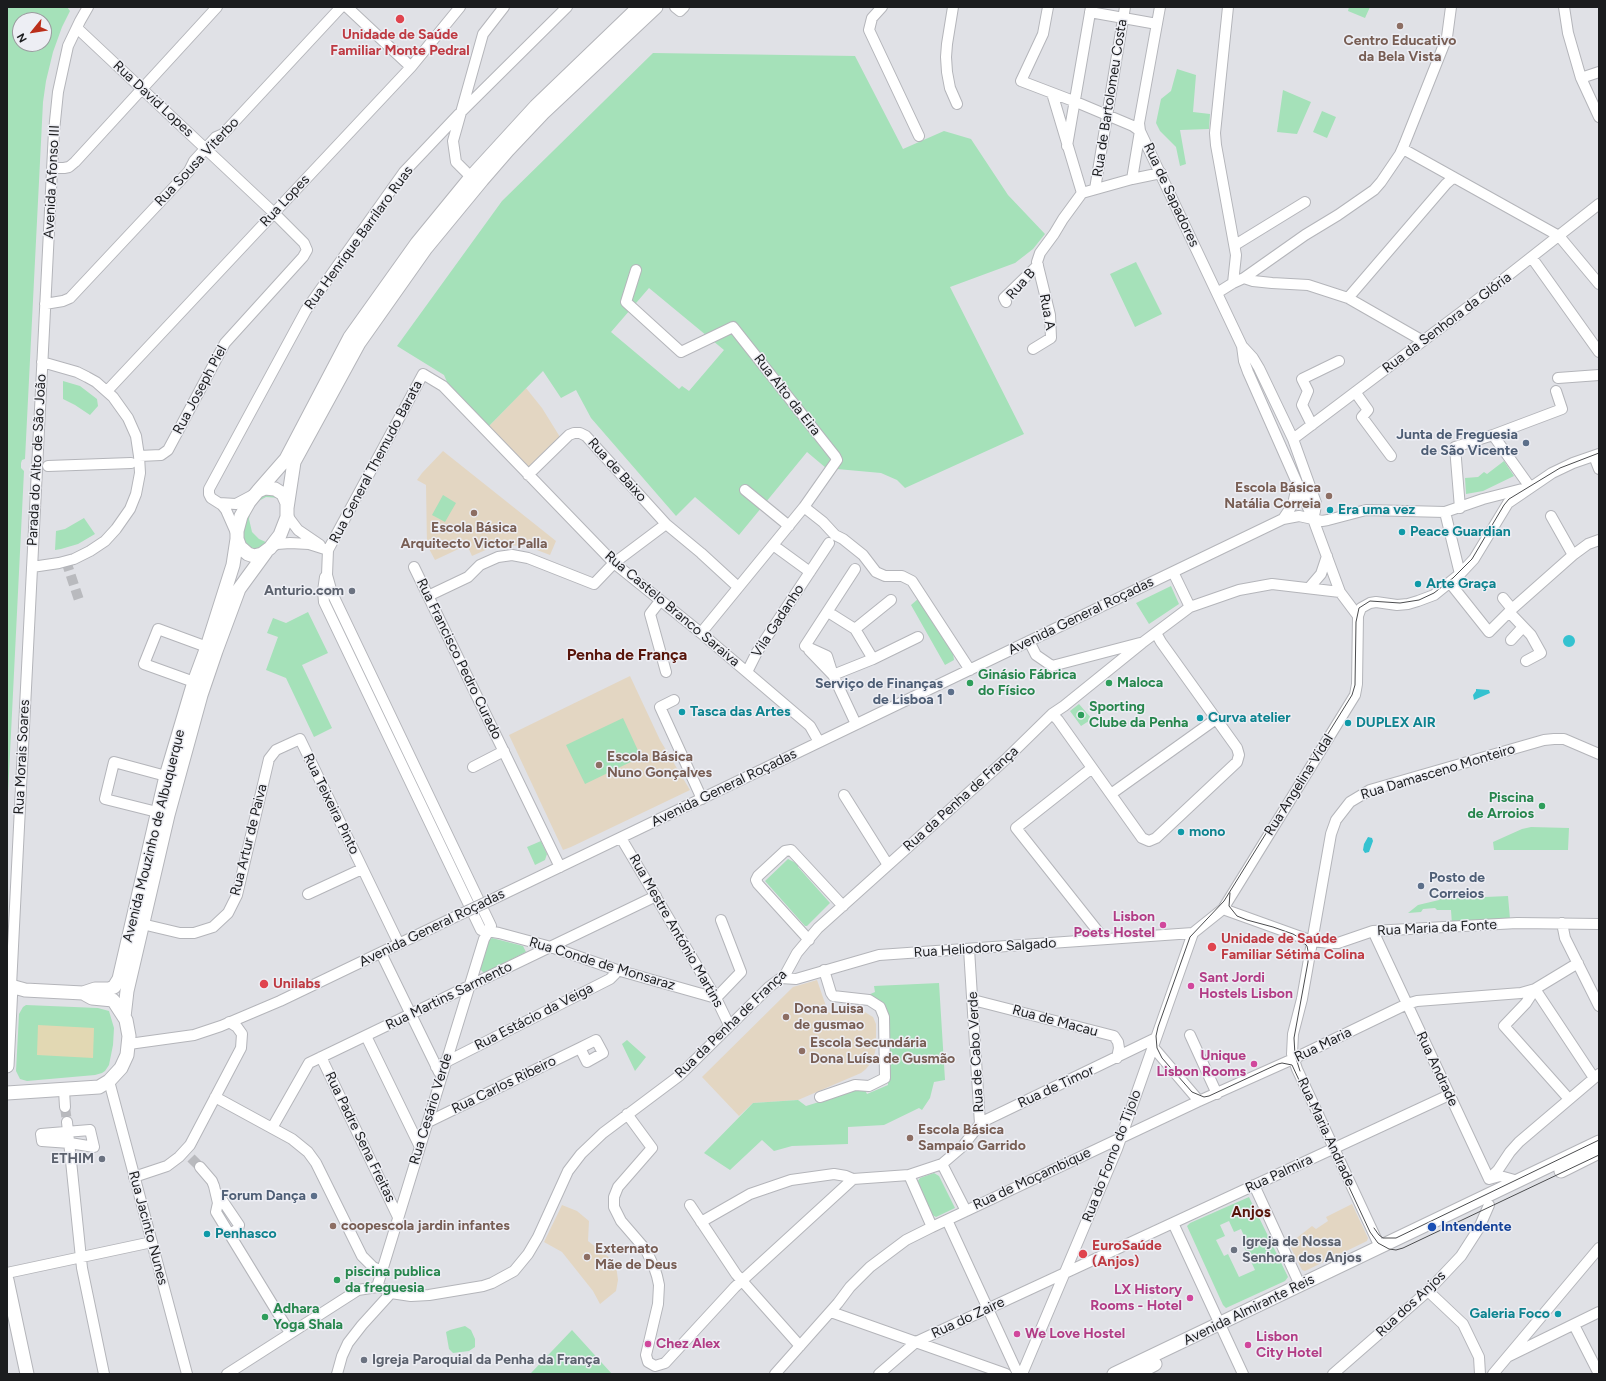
<!DOCTYPE html>
<meta charset="utf-8">
<style>
body{margin:0}
#map{position:relative;width:1606px;height:1381px;overflow:hidden;background:#e0e1e6;font-family:Figtree,sans-serif}
canvas{display:block}
.frame{position:absolute;inset:0;border:8px solid #1b1c1e;pointer-events:none}
.north{position:absolute;left:12px;top:12px;width:40px;height:40px;box-sizing:border-box;background:#edeef4;border:1px solid #999a9e;border-radius:50%;rotate:240deg;font-size:11px;font-weight:700;line-height:16px;text-align:center;color:#1b1c1e}
.north::after{content:'';display:block;margin:auto;width:14px;height:18px;background:#bb2f1a;clip-path:polygon(50% 0,100% 100%,50% 72%,0 100%)}
</style>
<div id="map">
<canvas width="1606" height="1381"></canvas>
<div class="frame"></div>
<div class="north">N</div>
</div>
<script>
const ctx = document.querySelector('canvas').getContext('2d');
ctx.lineJoin = 'round';
function fill(path, color) { ctx.fillStyle = color; ctx.fill(path, 'evenodd'); }
const shape = rows => new Path2D(rows.map(r => 'M' + r).join(''));
function strokePath(path, color, width, dash) { ctx.strokeStyle = color; ctx.lineWidth = width; ctx.lineCap = dash ? 'butt' : 'round'; ctx.setLineDash(dash || []); ctx.stroke(path); }
function write(font, color, halo, rows, align = 'center') {
  ctx.font = font + ' Figtree,sans-serif'; ctx.lineWidth = 3; ctx.setLineDash([]); ctx.textBaseline = 'middle'; ctx.strokeStyle = halo; ctx.fillStyle = color; for (const [text, x, y, turn = 0] of rows) {
    ctx.save(); ctx.translate(x, y); ctx.rotate((+turn || 0) * Math.PI / 180); ctx.textAlign = isNaN(turn) ? turn : align; if (halo) ctx.strokeText(text, 0, 0); ctx.fillText(text, 0, 0); ctx.restore();
  }
}
fill(shape([
 [526,388,542,408,560,437,530,469,489,426],
 [443,451,556,541,550,555,529,547,510,545,490,548,472,556,467,545,435,560,427,545,426,485,417,480,422,473],
 [630,676,660,740,690,790,571,847,563,850,509,735],
 [817,980,828,1012,834,1014,863,1011,873,1017,876,1024,876,1048,873,1060,866,1069,861,1073,798,1100,753,1103,739,1116,702,1077,793,987],
 [1352,1204,1368,1238,1367,1241,1305,1271,1302,1270,1289,1244,1312,1226,1316,1229,1328,1221,1326,1217],
 [562,1205,577,1211,589,1221,588,1241,614,1261,616,1265,618,1280,616,1291,600,1304,593,1291,562,1252,544,1242]
]), '#e3d6c2');
fill(shape([
 [7,7,67,7,70,11,62,27,53,52,46,81,43,102,25,459,22,460,21,463,21,468,24,471,7,814],
 [20,20,44,20,44,44,20,44],
 [1349,7,1370,7,1365,18,1348,11],
 [653,53,855,56,903,149,944,131,971,139,1008,195,1045,234,1033,249,1015,263,950,287,1024,434,905,488,897,480,881,473,826,468,807,452,739,535,695,497,676,516,591,418,576,390,561,398,543,371,489,426,447,382,444,375,397,346,502,201],
 [649,288,724,350,689,391,682,386,679,389,611,332],
 [1177,69,1196,75,1193,112,1210,114,1209,129,1180,130,1186,164,1180,166,1176,147,1160,131,1156,123,1161,99,1171,91],
 [1283,90,1311,102,1297,134,1277,132],
 [1322,111,1336,117,1327,138,1313,132],
 [1136,262,1162,314,1135,327,1110,274],
 [63,381,80,386,97,399,98,406,90,415,75,405,63,399],
 [1504,461,1514,476,1483,491,1466,494,1465,478,1478,477,1484,472,1487,474],
 [271,492,274,493,280,498,266,497,257,502,251,509,249,519,252,532,259,539,268,543,260,550,249,551,243,543,243,524,246,515,251,506,261,496],
 [443,495,456,503,445,522,432,515],
 [84,518,95,534,78,544,61,549,55,550,56,531,65,529],
 [1171,586,1179,604,1149,624,1136,603],
 [918,599,953,653,954,660,945,665,911,605],
 [308,612,328,653,302,665,332,728,314,737,286,678,266,670,278,637,267,633,273,618,286,623],
 [1079,704,1092,719,1081,726,1070,711],
 [623,718,641,757,585,784,566,745],
 [1531,827,1569,828,1568,850,1494,850,1493,842,1522,829],
 [541,841,547,854,545,860,535,865,527,847],
 [788,859,798,864,798,867,830,903,807,926,805,926,765,881],
 [1508,896,1510,919,1452,925,1451,910,1437,910,1435,908,1423,909,1421,912,1408,913,1418,905,1439,900,1440,899],
 [492,938,523,946,526,952,484,973,481,970,480,967,489,940],
 [939,983,945,1080,934,1082,930,1098,922,1110,919,1108,884,1125,848,1127,848,1144,792,1146,774,1151,762,1140,730,1170,704,1153,753,1103,798,1100,806,1106,864,1088,867,1094,888,1085,886,1012,883,1006,878,1000,868,995,875,992,874,986],
 [26,1005,98,1008,109,1011,114,1028,113,1045,109,1065,105,1071,102,1073,95,1075,27,1081,20,1079,16,1071,19,1014,23,1007],
 [627,1040,646,1057,635,1071,622,1044],
 [934,1173,939,1176,955,1208,936,1217,932,1215,917,1182,920,1178],
 [1249,1197,1288,1277,1285,1281,1226,1308,1223,1305,1187,1226,1190,1223],
 [1229,1221,1234,1232,1241,1229,1248,1245,1244,1247,1255,1270,1239,1277,1228,1254,1224,1256,1216,1240,1225,1236,1220,1225],
 [465,1326,471,1330,475,1339,475,1347,469,1351,453,1353,449,1349,446,1332,450,1330],
 [572,1330,612,1374,530,1374,531,1373]
]), '#a5e1b9');
fill(shape([
 [38,1025,94,1028,93,1058,37,1055]
]), '#e2d8b3');
fill(shape([
 '1563 641a6 6 0 1 1 12 0a6 6 0 1 1-12 0Z',
 [1476,689,1489,690,1490,693,1474,700,1473,695,1476,691],
 [1368,837,1372,838,1373,841,1369,852,1365,853,1363,850,1364,844]
]), '#34c2d0');
strokePath(shape([
 [66,561,80,603],
 [65,1107,67,1122],
 [191,1158,200,1167]
]), '#b9babe', 10, [10, 5]);
const minor = shape([
 [347,7,411,67],
 [675,7,680,11,684,7],
 [882,7,872,18,869,30,919,136],
 [953,7,947,44,946,57,947,72,950,88,957,104],
 [1048,7,1043,34,1021,81,1076,102,1133,126,1140,131,1242,346,1253,358,1259,368,1293,439,1316,503,1315,511,1313,519],
 [1228,7,1215,133,1216,145,1236,255,1233,283],
 [1564,7,1568,33,1581,78,1599,117],
 [1090,12,1157,24],
 [77,28,274,213,304,243,307,250,303,257,225,343,168,450,161,455,139,456],
 [1581,78,1599,72],
 [1052,93,1082,193],
 [1067,146,1091,7],
 [1403,149,1559,236,1599,284],
 [53,168,64,168,69,167,75,162,217,7],
 [471,177,456,162,453,141,483,34,504,7],
 [1132,179,1140,131,1139,123,1160,7],
 [1095,189,1125,7],
 [1235,245,1305,202],
 [1532,258,1599,352],
 [636,270,626,302,681,352,733,327,835,456,837,460,804,507,701,633],
 [1244,278,1305,235,1338,215,1374,190,1381,182,1400,154,1404,145,1447,37,1451,7],
 [1217,293,1233,283,1244,278,1253,281,1272,283,1308,285,1348,298,1423,341],
 [1348,298,1446,184,1453,178],
 [1006,302,1004,298,1038,265],
 [45,304,63,301,70,298,189,171,194,161,216,137,223,134,341,7],
 [1242,346,1244,361,1248,372,1313,519,1340,592,1358,616],
 [1033,349,1051,338,1050,315,1037,262,1040,253,1054,234,1063,219,1082,193,1132,179,1161,173],
 [1558,378,1599,375],
 [107,391,411,67,460,7],
 [1358,396,1368,410,1362,417,1391,456],
 [1312,425,1302,405,1308,391,1302,379,1339,361],
 [1493,435,1530,487],
 [1293,439,1468,307,1599,204],
 [1594,456,1599,469],
 [48,466,131,463],
 [528,475,569,435,574,433,580,433,586,436,666,524,701,553,738,587],
 [745,490,789,526],
 [219,503,236,504,253,495],
 [804,507,823,522,835,535,843,539,863,555,876,572,885,576,902,576,912,581,970,670],
 [1460,508,1455,447,1493,435,1562,409,1556,391],
 [287,512,289,518,298,530,320,545],
 [1445,512,1460,574],
 [1551,516,1573,555],
 [1283,519,1293,504,1297,486],
 [237,535,226,510,222,505,211,498,209,494,209,489,306,310,404,172,459,114,567,7],
 [773,545,810,572],
 [270,548,277,544,290,543,309,544,328,550],
 [32,567,59,563,74,559,90,551,105,541,116,529,130,509,136,494,140,473,139,456,136,436,128,418,113,397,96,382,87,377,77,372,42,362],
 [414,567,560,867],
 [1173,572,1190,607],
 [325,577,323,591,324,602,481,930,499,933,551,947,617,970,716,998],
 [1450,583,1489,632,1512,609,1503,598],
 [1309,588,1321,574,1327,556],
 [428,596,468,577,480,565,498,557,512,555,528,558,594,584,614,563,666,524],
 [660,601,650,614,666,672],
 [1512,609,1573,555,1588,544,1599,540],
 [828,612,855,629,873,659],
 [1509,612,1531,635,1541,653,1526,661],
 [855,629,891,600],
 [1511,640,1523,627],
 [1029,641,1036,655,1052,666,1140,643],
 [805,646,827,656,833,675,873,659,918,637],
 [805,646,855,569],
 [809,650,833,675,856,724],
 [747,672,757,652,829,543],
 [194,682,144,664,158,629,207,647],
 [674,700,660,707,702,799],
 [1052,714,1058,720,1142,838,1149,841,1156,838,1237,762,1239,755,1237,748,1161,642,1156,633],
 [473,767,504,751],
 [1092,768,1016,828,1104,939],
 [1111,794,1216,719],
 [844,795,888,865],
 [157,812,105,799,114,762,166,776],
 [621,838,716,998,729,1025],
 [308,894,362,869],
 [491,900,1283,519,1299,516,1322,521,1328,520,1366,510,1445,512,1483,499,1530,487],
 [1223,909,1312,941,1330,943,1338,943,1373,931,1517,923,1599,924],
 [1562,923,1565,938,1599,1006],
 [142,924,180,933,194,933,213,927,228,913,237,895,269,759,276,750,300,739,399,944],
 [1373,931,1489,1179,1500,1176,1518,1181],
 [1193,933,1223,909,1355,695,1357,684,1358,616,1361,608,1370,603,1376,602,1397,605,1408,604,1418,601,1434,595,1460,574,1474,559,1508,503,1552,473,1573,463,1599,454],
 [809,940,758,884,756,880,758,876,785,851,791,850,843,906],
 [969,949,980,1124],
 [381,953,439,1072],
 [781,978,796,979,879,955,1193,933],
 [11,986,54,131,58,92,68,46,80,21,88,7],
 [1535,989,1526,1003,1504,1026,1569,1099],
 [1535,989,1594,1078],
 [716,998,741,972,721,920],
 [973,1000,1114,1036,1118,1042,1119,1048,1117,1058],
 [1190,1035,1217,1094],
 [366,1036,420,1147],
 [129,1044,194,1035,221,1026,280,1001,461,914],
 [1153,1047,1199,1101],
 [321,1057,398,1217],
 [436,1067,610,979,615,974,617,970],
 [109,1081,187,1374],
 [64,1090,65,1107],
 [215,1097,292,1139,308,1152,316,1163,362,1256,373,1267,382,1271],
 [820,1097,855,1085,869,1086,885,1078,884,1017,880,1007,869,1000,833,996,831,993,824,970],
 [627,1114,652,1148,618,1187,614,1197,614,1207,621,1221,646,1250,654,1267,657,1276,659,1285,658,1304,646,1355,648,1362,655,1366,665,1363,735,1287,853,1179],
 [67,1122,82,1268,104,1374],
 [428,1122,580,1048,596,1040,603,1053,587,1062,580,1048],
 [272,1128,309,1063,656,896],
 [90,1130,94,1147,70,1143,42,1141,41,1134,90,1130],
 [942,1164,966,1211,932,1227,909,1175,942,1164,963,1146,980,1124,986,1120,1156,1038],
 [200,1167,212,1181,214,1186,218,1203,216,1212,290,1333],
 [134,1177,167,1166,179,1157,190,1145,241,1048,242,1034,237,1027,229,1022],
 [1489,1179,1498,1170,1510,1152,1519,1142,1599,1074],
 [1254,1185,1300,1285],
 [218,1194,239,1225,238,1229,230,1234],
 [690,1205,736,1274,800,1346],
 [966,1211,1199,1101,1293,1059,1407,1004,1417,1001,1521,993,1535,989,1578,963],
 [947,1220,1018,1374],
 [701,1222,750,1194,791,1180,834,1174,846,1176,853,1179,909,1175],
 [1173,1223,1243,1374],
 [1380,1247,1297,1069,1292,1054,1293,1034,1302,999,1331,834,1336,820,1350,802,1370,790,1544,740,1554,739,1564,739,1599,754],
 [7,1273,152,1242],
 [377,1287,484,939,490,929,491,926,332,593,327,575,328,550,423,374,443,386,614,563,701,633,810,726,819,742],
 [1428,1291,1463,1324,1479,1357,1480,1374],
 [831,1312,1006,1374],
 [1574,1325,1599,1374],
 [1509,1356,1599,1312],
 [227,1374,358,1290,377,1287,385,1289,391,1293,411,1296,429,1295,483,1286,492,1283,514,1271,528,1254,538,1237,568,1171,581,1154,603,1133,679,1076,769,987,785,975,797,953,818,928,1005,760,1052,714,1064,706,1142,643,1190,607,1239,590,1272,584,1340,592],
 [337,1374,342,1356,348,1343,362,1325,391,1293],
 [775,1374,838,1303,850,1287,870,1267,906,1240,932,1227],
 [879,1374,916,1342,1449,1095],
 [1022,1374,1117,1149,1193,933],
 [1333,1374,1428,1291,1461,1256,1479,1228,1489,1205],
 [1493,1374,1599,1248]
]);
const major = shape([
 [265,488,275,489,283,494,287,503,287,517,280,535,270,548,262,554,254,556,248,554,240,547,237,539,237,531,241,516,249,502,258,491,265,488],
 [258,491,286,459,350,337,417,243,471,177,536,106,639,7],
 [287,508,294,462,359,343,426,248,482,180,508,150,543,113,656,7],
 [7,985,25,990,83,993,92,998,113,1000,126,1020,129,1036,127,1055,121,1068,109,1081,99,1087,7,1093],
 [83,993,95,989,109,989,114,987,119,979,166,776,194,682,207,647,233,565,237,539],
 [124,1017,127,991,168,815,201,695,216,651,239,589,266,552],
 [7,1066,11,986],
 [1561,1171,1599,1152],
 [7,1280,27,1374],
 [1114,1374,1599,1142],
 [1136,1374,1155,1364]
]);
strokePath(minor, '#b4b5ba', 12);
strokePath(major, '#b4b5ba', 15);
strokePath(minor, '#fff', 10);
strokePath(major, '#fff', 13);
strokePath(shape([
 [1599,453,1560,468,1509,499,1504,505,1472,559,1453,578,1434,593,1419,600,1400,603,1370,601,1359,608,1356,622,1355,685,1352,695,1224,901,1190,937,1158,1027,1156,1036,1157,1048,1162,1058,1192,1092,1204,1097,1209,1096,1278,1064,1282,1063,1292,1065,1370,1232,1378,1243,1389,1249,1396,1250,1403,1248,1599,1155],
 [1230,893,1229,906,1237,916,1247,920,1273,927,1293,934,1298,937,1307,946,1308,951,1308,962,1294,1038,1295,1055,1300,1071],
 [1374,1228,1379,1235,1383,1238,1396,1238,1599,1140]
]), '#4c4d4f', 1);
const minorBridge = shape([
 [461,914,491,900]
]);
strokePath(minorBridge, '#b4b5ba', 12, []);
strokePath(minorBridge, '#fff', 10);
for (const [x, y, r, color] of [
 [400,19,5,"#e0444e"],
 [1400,26,4,"#8d6e63"],
 [1526,443,4,"#5c6f8a"],
 [1329,496,4,"#8d6e63"],
 [1330,510,4,"#0f9aa8"],
 [474,513,4,"#8d6e63"],
 [1402,532,4,"#0f9aa8"],
 [1418,584,4,"#0f9aa8"],
 [352,591,4,"#6b7280"],
 [970,683,4,"#2e9e5b"],
 [1109,683,4,"#2e9e5b"],
 [951,692,4,"#5c6f8a"],
 [682,712,4,"#0f9aa8"],
 [1081,715,4,"#2e9e5b"],
 [1200,718,4,"#0f9aa8"],
 [1348,723,4,"#0f9aa8"],
 [599,765,4,"#8d6e63"],
 [1542,806,4,"#2e9e5b"],
 [1181,832,4,"#0f9aa8"],
 [1421,886,4,"#5c6f8a"],
 [1163,925,4,"#d1479c"],
 [1212,947,5,"#e0444e"],
 [264,984,5,"#e0444e"],
 [1191,986,4,"#d1479c"],
 [786,1017,4,"#8d6e63"],
 [802,1051,4,"#8d6e63"],
 [1254,1064,4,"#d1479c"],
 [910,1138,4,"#8d6e63"],
 [102,1159,4,"#6b7280"],
 [314,1196,4,"#5c6f8a"],
 [333,1226,4,"#8d6e63"],
 [1432,1227,5,"#1a4fb4"],
 [207,1234,4,"#0f9aa8"],
 [1234,1250,4,"#6b7280"],
 [1083,1254,5,"#e0444e"],
 [587,1257,4,"#8d6e63"],
 [337,1280,4,"#2e9e5b"],
 [1190,1298,4,"#d1479c"],
 [1558,1314,4,"#0f9aa8"],
 [265,1317,4,"#2e9e5b"],
 [1017,1334,4,"#d1479c"],
 [648,1344,4,"#d1479c"],
 [1248,1345,4,"#d1479c"],
 [364,1360,4,"#6b7280"]
]) { const dot = new Path2D(); dot.arc(x, y, r, 0, 2 * Math.PI); ctx.fillStyle = color; ctx.fill(dot); strokePath(dot, '#edeef4', 1.5); }
write('bold 14px', '#be3a42', '#edeef4', [
 ["Unidade de Saúde",400,35,"center"],
 ["Familiar Monte Pedral",400,51,"center"],
 ["Unidade de Saúde",1221,939],
 ["Familiar Sétima Colina",1221,955],
 ["Unilabs",273,984],
 ["EuroSaúde",1092,1246],
 ["(Anjos)",1092,1262]
], 'left');
write('bold 14px', '#785e54', '#edeef4', [
 ["Centro Educativo",1400,41,"center"],
 ["da Bela Vista",1400,57,"center"],
 ["Escola Básica",1321,488,"right"],
 ["Natália Correia",1321,504,"right"],
 ["Escola Básica",474,528,"center"],
 ["Arquitecto Victor Palla",474,544,"center"],
 ["Escola Básica",607,757],
 ["Nuno Gonçalves",607,773],
 ["Dona Luisa",794,1009],
 ["de gusmao",794,1025],
 ["Escola Secundária",810,1043],
 ["Dona Luísa de Gusmão",810,1059],
 ["Escola Básica",918,1130],
 ["Sampaio Garrido",918,1146],
 ["coopescola jardin infantes",341,1226],
 ["Externato",595,1249],
 ["Mãe de Deus",595,1265]
], 'left');
write('14px', '#1b1c1e', '#edeef4', [
 ["Rua de Bartolomeu Costa",1110,98,-81],
 ["Rua David Lopes",153,99,43],
 ["Rua Sousa Viterbo",197,162,-47],
 ["Avenida Afonso III",52,182,-87],
 ["Rua de Sapadores",1171,195,65],
 ["Rua Lopes",285,201,-47],
 ["Rua Henrique Barrilaro Ruas",359,238,-54],
 ["Rua B",1021,284,-49],
 ["Rua A",1047,312,80],
 ["Rua da Senhora da Glória",1447,323,-37],
 ["Rua Joseph Piel",200,390,-62],
 ["Rua Alto da Eira",787,395,52],
 ["Parada do Alto de São João",37,460,-87],
 ["Rua General Themudo Barata",376,462,-62],
 ["Rua de Baixo",617,470,48],
 ["Rua Castelo Branco Saraiva",672,609,40],
 ["Avenida General Roçadas",1081,616,-26],
 ["Vila Gadanho",778,621,-57],
 ["Rua Francisco Pedro Curado",459,659,64],
 ["Rua Morais Soares",22,757,-87],
 ["Rua Damasceno Monteiro",1438,772,-17],
 ["Rua Angelina Vidal",1299,785,-58],
 ["Avenida General Roçadas",724,788,-26],
 ["Rua da Penha de França",961,799,-42],
 ["Rua Teixeira Pinto",331,804,64],
 ["Avenida Mouzinho de Albuquerque",154,836,-76],
 ["Rua Artur de Paiva",249,840,-76],
 ["Avenida General Roçadas",432,928,-26],
 ["Rua Maria da Fonte",1437,928,-3],
 ["Rua Mestre António Martins",676,931,60],
 ["Rua Heliodoro Salgado",985,948,-4],
 ["Rua Conde de Monsaraz",602,964,17],
 ["Rua Martins Sarmento",449,996,-26],
 ["Rua Estácio da Veiga",534,1017,-27],
 ["Rua de Macau",1055,1021,15],
 ["Rua da Penha de França",731,1024,-44],
 ["Rua Maria",1323,1045,-26],
 ["Rua de Cabo Verde",976,1052,-93],
 ["Rua Andrade",1437,1069,65],
 ["Rua Carlos Ribeiro",504,1085,-26],
 ["Rua de Timor",1056,1087,-25],
 ["Rua Cesário Verde",431,1109,-73],
 ["Rua Maria Andrade",1326,1132,65],
 ["Rua Padre Sena Freitas",360,1137,64],
 ["Rua do Forno do Tijolo",1112,1156,-69],
 ["Rua Palmira",1279,1174,-25],
 ["Rua de Moçambique",1032,1179,-25],
 ["Rua Jacinto Nunes",148,1228,75],
 ["Rua dos Anjos",1411,1304,-43],
 ["Avenida Almirante Reis",1249,1310,-26],
 ["Rua do Zaire",968,1318,-25]
]);
write('bold 14px', '#4e5e75', '#edeef4', [
 ["Junta de Freguesia",1518,435],
 ["de São Vicente",1518,451],
 ["Serviço de Finanças",943,684],
 ["de Lisboa 1",943,700],
 ["Posto de",1429,878,"left"],
 ["Correios",1429,894,"left"],
 ["Forum Dança",306,1196]
], 'right');
write('bold 14px', '#0d838f', '#edeef4', [
 ["Era uma vez",1338,510],
 ["Peace Guardian",1410,532],
 ["Arte Graça",1426,584],
 ["Tasca das Artes",690,712],
 ["Curva atelier",1208,718],
 ["DUPLEX AIR",1356,723],
 ["mono",1189,832],
 ["Penhasco",215,1234],
 ["Galeria Foco",1550,1314,"right"]
], 'left');
write('bold 14px', '#5b616d', '#edeef4', [
 ["Anturio.com",344,591],
 ["ETHIM",94,1159],
 ["Igreja de Nossa",1242,1242,"left"],
 ["Senhora dos Anjos",1242,1258,"left"],
 ["Igreja Paroquial da Penha da França",372,1360,"left"]
], 'right');
write('bold 14px', '#27864d', '#edeef4', [
 ["Ginásio Fábrica",978,675],
 ["do Físico",978,691],
 ["Maloca",1117,683],
 ["Sporting",1089,707],
 ["Clube da Penha",1089,723],
 ["Piscina",1534,798,"right"],
 ["de Arroios",1534,814,"right"],
 ["piscina publica",345,1272],
 ["da freguesia",345,1288],
 ["Adhara",273,1309],
 ["Yoga Shala",273,1325]
], 'left');
write('bold 14px', '#b23c85', '#edeef4', [
 ["Lisbon",1155,917,"right"],
 ["Poets Hostel",1155,933,"right"],
 ["Sant Jordi",1199,978],
 ["Hostels Lisbon",1199,994],
 ["Unique",1246,1056,"right"],
 ["Lisbon Rooms",1246,1072,"right"],
 ["LX History",1182,1290,"right"],
 ["Rooms - Hotel",1182,1306,"right"],
 ["We Love Hostel",1025,1334],
 ["Lisbon",1256,1337],
 ["City Hotel",1256,1353],
 ["Chez Alex",656,1344]
], 'left');
write('bold 14px', '#164399', '#edeef4', [
 ["Intendente",1441,1227]
], 'left');
write('bold 15px', '#58150b', '#edeef4', [
 ["Anjos",1251,1213]
]);
write('bold 16px', '#58150b', '#edeef4', [
 ["Penha de França",627,655]
]);
</script>
